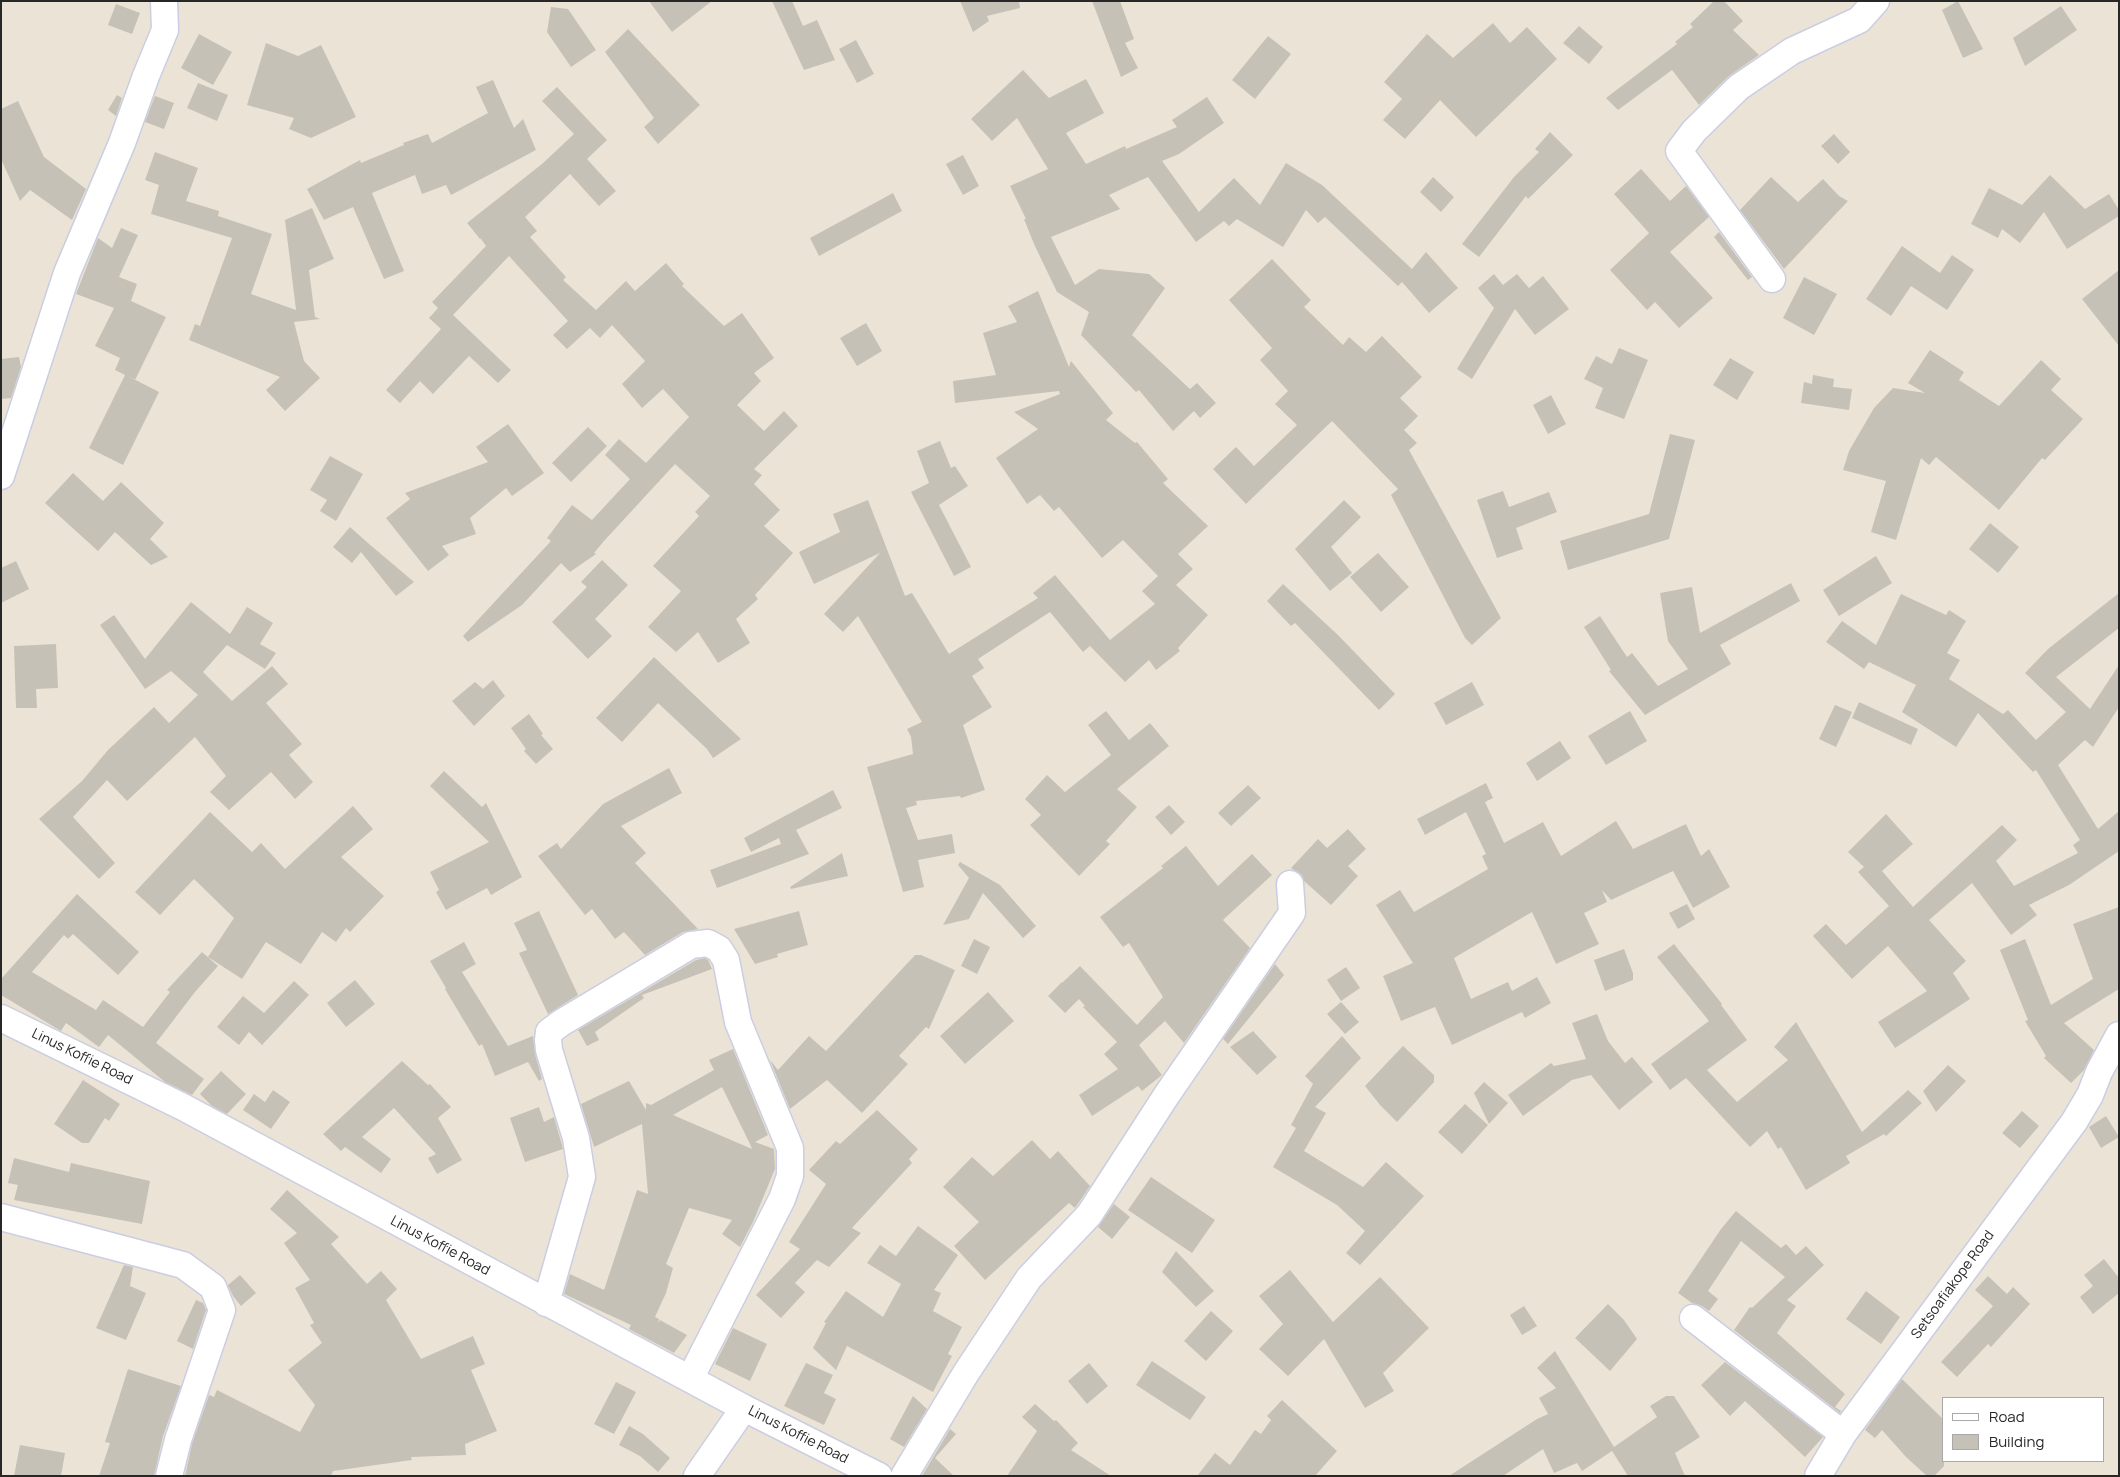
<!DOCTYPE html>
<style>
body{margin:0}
#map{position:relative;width:2120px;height:1477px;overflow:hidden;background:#ebe4d6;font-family:Manrope,sans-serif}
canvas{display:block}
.frame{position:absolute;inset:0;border:2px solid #272727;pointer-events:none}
.legend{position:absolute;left:1942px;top:1397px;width:162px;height:65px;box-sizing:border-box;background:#fff;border:1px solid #a9a9a9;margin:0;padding:6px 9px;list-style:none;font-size:15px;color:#272727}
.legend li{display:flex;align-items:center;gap:10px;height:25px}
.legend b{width:25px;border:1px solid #a9a9a9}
</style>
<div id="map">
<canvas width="2120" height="1477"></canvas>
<div class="frame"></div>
<ul class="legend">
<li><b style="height:6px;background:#fff"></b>Road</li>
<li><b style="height:14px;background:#c6c1b6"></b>Building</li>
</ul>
</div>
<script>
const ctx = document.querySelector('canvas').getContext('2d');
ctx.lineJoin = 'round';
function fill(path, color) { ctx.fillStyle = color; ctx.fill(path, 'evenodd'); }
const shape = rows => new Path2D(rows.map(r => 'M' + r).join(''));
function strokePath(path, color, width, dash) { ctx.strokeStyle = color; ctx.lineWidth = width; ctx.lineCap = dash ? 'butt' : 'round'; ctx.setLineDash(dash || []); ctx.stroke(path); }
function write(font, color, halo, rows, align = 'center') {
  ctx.font = font + ' Manrope,sans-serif'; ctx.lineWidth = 4.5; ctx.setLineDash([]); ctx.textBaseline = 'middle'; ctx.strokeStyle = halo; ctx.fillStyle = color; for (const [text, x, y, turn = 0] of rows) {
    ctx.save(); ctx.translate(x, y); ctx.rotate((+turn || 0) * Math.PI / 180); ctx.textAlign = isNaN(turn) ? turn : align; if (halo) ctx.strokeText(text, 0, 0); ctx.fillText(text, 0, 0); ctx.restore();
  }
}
fill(shape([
 [649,1,712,1,672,32],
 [772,1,792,1,803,26,817,20,835,60,804,70],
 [960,1,1019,1,1020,8,987,16,989,21,973,32],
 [1092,1,1120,1,1134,39,1125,43,1138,68,1121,77],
 [1714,1,1724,1,1743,21,1733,30,1759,55,1729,76,1699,105,1672,70,1618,110,1606,98,1677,44,1675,42,1693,27,1690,24],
 [1958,1,1983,49,1963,58,1942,10],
 [116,4,140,13,132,34,108,25],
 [2061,6,2077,30,2025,66,2013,38],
 [551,7,568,9,596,50,571,67,547,32],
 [1493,23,1510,43,1527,27,1557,59,1476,137,1440,100,1405,139,1383,120,1402,99,1384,82,1427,34,1453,58],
 [1579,26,1603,47,1589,64,1563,43],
 [628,29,700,105,658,144,644,127,654,118,605,52],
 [199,34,232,52,213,85,181,68],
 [1268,36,1291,54,1255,99,1232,80],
 [856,40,874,74,857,83,839,49],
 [266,43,298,56,321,45,356,117,311,138,289,129,294,118,247,105],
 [1023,70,1049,98,1086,79,1104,113,1066,133,1086,164,1125,146,1126,149,1177,127,1172,120,1207,97,1224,123,1179,154,1162,161,1199,212,1234,178,1260,205,1286,163,1322,185,1412,269,1426,252,1458,288,1429,313,1402,282,1398,286,1325,217,1318,223,1306,210,1283,247,1237,219,1229,226,1224,221,1196,242,1148,177,1109,195,1120,209,1051,237,1075,285,1099,269,1149,274,1165,288,1132,335,1190,389,1197,383,1216,403,1200,418,1194,411,1173,431,1139,390,1136,392,1081,335,1089,312,1057,292,1034,244,1024,219,1026,219,1010,186,1048,169,1017,118,992,141,971,119],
 [493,80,514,128,523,119,536,150,451,195,446,185,422,194,415,175,372,193,404,271,384,279,353,207,324,220,307,189,360,160,361,163,404,145,403,143,428,134,432,143,488,113,476,87],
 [198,83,228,95,217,121,187,108],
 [557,87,607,140,587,159,616,191,599,206,570,174,525,217,537,231,530,237,566,277,563,280,596,310,626,281,635,291,666,263,684,284,682,286,724,326,742,313,774,358,754,373,761,381,737,405,764,431,784,411,798,426,754,469,762,475,754,484,780,510,764,526,793,553,755,595,758,599,736,619,750,643,718,663,698,632,676,652,648,627,681,591,653,566,699,516,695,512,710,496,675,464,604,541,594,553,596,554,570,572,561,563,522,605,468,642,463,636,551,541,547,538,572,505,592,520,630,479,605,455,619,439,646,463,689,417,663,389,642,408,622,384,645,361,612,325,600,338,590,328,567,349,553,335,568,321,509,256,453,315,511,370,498,383,469,356,433,394,420,381,400,403,386,390,441,329,429,318,438,308,432,302,486,246,481,239,482,238,480,239,467,223,542,164,574,134,542,101],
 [117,95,122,98,116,116,108,110],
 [155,96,174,103,164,129,145,122],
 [18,101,44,157,86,189,72,220,30,190,20,201,1,159,1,109],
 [1550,132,1573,155,1528,199,1526,196,1479,257,1462,244,1514,177,1539,152,1535,149],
 [1834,134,1850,152,1838,164,1821,146],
 [155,152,198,168,186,201,219,211,218,216,272,234,251,294,296,310,285,220,312,208,334,259,309,270,315,317,320,319,294,322,304,361,320,378,285,411,266,390,280,377,189,340,195,324,200,326,232,238,151,214,159,185,145,180],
 [963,155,979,186,963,195,946,164],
 [1641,169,1670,201,1686,186,1709,217,1670,252,1713,298,1679,328,1655,302,1647,310,1610,270,1649,233,1614,194],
 [2050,175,2085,209,2109,194,2119,210,2119,216,2067,249,2044,212,2020,243,2002,229,1998,238,1971,224,1989,188,2022,205],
 [1433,177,1454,197,1441,212,1420,192],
 [1771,177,1798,202,1823,179,1839,196,1848,201,1784,269,1740,210],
 [893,193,902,211,819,256,810,238],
 [121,228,138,235,119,277,137,284,131,301,166,317,135,380,126,375,159,392,123,465,89,448,125,375,115,370,120,358,95,346,114,308,76,294,98,238,112,248],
 [1719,232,1752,277,1748,280,1714,237],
 [1902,246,1940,273,1952,255,1974,270,1947,310,1911,286,1891,316,1866,299],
 [1272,259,1311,300,1304,307,1343,345,1349,337,1366,352,1382,336,1422,377,1400,398,1418,416,1404,430,1417,443,1409,450,1501,618,1472,645,1465,638,1391,495,1398,489,1332,421,1246,504,1213,469,1236,447,1254,466,1297,425,1275,404,1288,391,1260,360,1272,348,1229,300],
 [2119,270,2119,346,2082,299],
 [1494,274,1503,285,1517,274,1529,288,1543,276,1569,309,1535,335,1515,309,1472,379,1457,369,1494,308,1478,288],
 [1804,277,1837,294,1814,335,1783,318],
 [1038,291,1069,367,1071,361,1113,413,1106,420,1135,443,1137,442,1168,479,1163,483,1208,526,1178,554,1193,569,1176,585,1208,615,1178,648,1180,651,1156,670,1149,660,1125,682,1090,646,1083,652,1050,612,978,659,984,668,972,676,992,707,963,725,985,790,961,798,960,796,916,801,917,805,906,808,918,840,952,834,955,853,918,860,924,887,903,892,867,767,913,754,911,737,907,729,922,722,858,616,843,632,824,614,880,553,814,584,799,552,840,532,833,514,868,500,905,596,912,593,949,654,1038,598,1033,593,1055,575,1110,640,1155,604,1142,591,1158,576,1123,540,1102,558,1059,507,1054,511,1040,495,1027,504,996,458,1038,429,1014,412,1060,394,1059,391,955,403,953,381,996,375,983,333,1017,322,1008,306],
 [866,323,882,351,857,366,840,338],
 [1619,348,1648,360,1624,419,1595,408,1603,388,1584,379,1596,356,1612,364],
 [1930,350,1964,372,1959,380,1999,406,2041,360,2061,379,2051,390,2083,419,2045,460,2042,458,1999,510,1936,457,1929,465,1921,458,1896,540,1871,532,1886,481,1843,470,1849,451,1874,408,1893,388,1925,393,1908,383],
 [19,357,21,367,11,398,1,399,1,359],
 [1730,358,1754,372,1737,400,1713,385],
 [1813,375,1834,379,1833,387,1852,389,1849,410,1801,403,1804,382,1812,384],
 [1551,395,1566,424,1548,434,1533,405],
 [508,424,544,473,512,496,506,488,470,518,476,534,442,546,449,555,428,571,386,518,410,499,405,493,488,462,476,447],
 [588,427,607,446,571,482,552,463],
 [1670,434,1695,440,1669,539,1568,570,1560,541,1649,514],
 [940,441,951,468,955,466,968,486,939,505,971,567,954,576,911,492,929,483,917,451],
 [330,456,363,474,336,521,320,511,327,500,310,490],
 [73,473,103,501,121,482,164,523,150,539,168,557,151,565,115,532,98,551,45,503],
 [1503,491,1509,507,1549,492,1557,512,1516,528,1523,549,1497,558,1477,500],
 [1344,500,1361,517,1331,547,1352,573,1330,591,1295,549],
 [1990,523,2019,547,1998,573,1969,549],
 [350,527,368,543,414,582,396,596,361,552,352,563,333,547],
 [1378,553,1409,587,1381,612,1350,577],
 [1876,556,1892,583,1839,616,1823,590],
 [602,560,628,585,595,619,612,636,588,659,552,622,587,587,581,582],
 [16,561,29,589,1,603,1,568],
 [1791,583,1800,601,1720,645,1731,664,1645,715,1609,671,1611,670,1584,627,1600,616,1627,657,1632,653,1658,686,1688,669,1668,641,1660,593,1692,587,1700,633],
 [1283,584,1338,635,1395,694,1379,710,1295,623,1291,626,1267,601],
 [2119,593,2119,628,2056,677,2090,709,2119,665,2119,707,2093,747,2085,740,2058,765,2098,829,2119,811,2119,851,2069,885,2029,905,2037,915,2011,935,1972,883,1929,920,1966,961,1953,973,1970,999,1895,1048,1878,1022,1927,991,1888,946,1852,979,1813,936,1826,924,1846,945,1889,906,1858,872,1864,867,1848,852,1886,814,1913,844,1882,871,1913,907,2002,825,2017,840,1996,861,2014,886,2078,853,2073,845,2080,840,2036,770,2033,772,1978,713,1956,747,1902,712,1916,685,1869,662,1864,669,1826,642,1842,621,1876,645,1901,594,1946,615,1949,610,1966,621,1947,653,1960,660,1949,679,2003,714,2008,710,2036,740,2066,712,2025,673,2048,649],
 [191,602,230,634,247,607,273,623,260,644,276,653,265,669,227,645,203,672,232,701,272,666,288,684,266,703,302,744,289,755,313,782,295,799,271,772,229,810,210,792,226,776,195,737,127,801,107,780,73,817,115,863,99,879,39,819,82,781,108,750,154,707,169,723,198,695,171,671,145,689,100,625,114,615,145,659],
 [56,644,58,688,36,689,37,708,16,708,14,646],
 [654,657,741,739,713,758,707,749,658,703,622,742,596,718],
 [493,680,505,696,474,726,452,701,475,682,483,689],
 [1472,682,1484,705,1446,725,1434,703],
 [1859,702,1918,729,1911,745,1852,718],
 [1835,705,1852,712,1836,747,1819,739],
 [1106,711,1129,740,1150,723,1169,746,1117,789,1137,807,1106,841,1110,844,1079,876,1030,825,1041,815,1025,799,1047,775,1065,792,1111,755,1088,725],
 [1630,711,1647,741,1606,765,1588,736],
 [529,714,543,734,541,735,553,749,536,764,524,751,526,749,511,728],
 [1560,741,1571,758,1537,781,1526,763],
 [669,768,682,793,621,826,646,853,635,863,698,929,683,932,645,955,624,932,615,939,592,909,585,915,538,856,557,843,561,849,603,804],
 [444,771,482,807,486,803,522,877,491,895,487,888,446,910,436,892,439,890,430,872,489,842,430,786],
 [1486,783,1493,798,1485,802,1504,843,1543,822,1561,856,1616,821,1633,849,1686,824,1701,856,1709,849,1730,887,1693,908,1673,871,1611,900,1602,890,1607,902,1584,913,1599,944,1556,964,1532,912,1454,958,1471,999,1508,982,1512,991,1537,977,1551,1003,1525,1018,1522,1012,1452,1045,1435,1007,1401,1021,1383,976,1413,963,1376,905,1400,890,1414,912,1488,869,1482,856,1486,854,1466,812,1425,835,1417,819],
 [1248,785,1261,798,1231,826,1218,813],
 [833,790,842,808,796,830,809,854,717,888,710,870,781,844,779,838,751,852,744,838],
 [1169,805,1185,822,1171,835,1155,817],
 [353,806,373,829,341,857,384,896,350,932,346,928,336,942,322,932,301,964,266,942,242,979,208,957,234,918,194,879,160,915,135,892,210,812,252,852,261,843,285,869],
 [1348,829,1366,849,1348,866,1358,876,1331,905,1304,881,1302,875,1291,868,1318,839,1327,848],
 [1186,846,1218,886,1252,854,1272,875,1223,920,1250,948,1184,1043,1165,1021,1139,1045,1162,1075,1142,1091,1138,1086,1092,1116,1079,1095,1118,1069,1104,1054,1117,1042,1083,1007,1085,1006,1079,999,1065,1013,1048,996,1062,982,1065,983,1063,982,1080,966,1137,1025,1163,997,1129,943,1123,947,1100,917,1163,868,1161,866],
 [842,853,848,876,791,889,790,887],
 [960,862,1000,885,1036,926,1023,938,983,893,969,919,943,925,969,878,958,865],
 [77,894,139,952,118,975,73,934,68,939,64,935,32,972,96,1010,103,1000,143,1027,170,992,167,990,202,952,218,966,195,992,156,1043,204,1079,192,1095,165,1082,108,1035,99,1047,66,1023,61,1031,1,995,1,979],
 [1687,904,1695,919,1678,929,1669,913],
 [2119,907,2119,989,2064,1023,2094,1050,2084,1070,2071,1083,2044,1058,2046,1056,2025,1021,2028,1020,2000,950,2025,939,2051,1005,2093,979,2073,924],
 [539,911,578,995,548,1014,519,953,527,950,514,923],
 [799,911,808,945,777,954,778,957,755,964,734,929],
 [974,939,990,947,977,974,961,966],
 [464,942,476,964,462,972,508,1046,533,1036,535,1054,542,1079,539,1081,528,1062,495,1076,482,1044,479,1046,445,989,446,988,430,961],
 [1674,944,1722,1004,1721,1005,1747,1040,1707,1070,1737,1102,1788,1060,1774,1047,1796,1022,1862,1132,1908,1090,1922,1103,1886,1136,1884,1134,1846,1156,1850,1163,1806,1190,1781,1147,1778,1149,1767,1131,1750,1147,1686,1078,1670,1090,1651,1064,1709,1021,1657,957],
 [1624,949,1633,973,1633,980,1605,991,1594,960],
 [915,955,921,955,955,970,929,1029,926,1027,899,1056,908,1064,862,1113,827,1080,790,1109,770,1060,778,1070,809,1036,826,1051],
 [705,958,708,960,712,969,642,995,644,998,595,1032,599,1040,587,1046,578,1030,696,960],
 [1275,964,1284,975,1228,1044,1223,1039],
 [1346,967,1360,988,1341,1001,1327,980],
 [355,980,375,1004,346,1027,327,1003],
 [294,981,309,995,262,1045,249,1032,239,1045,217,1027,243,996,264,1013],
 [988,992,1014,1021,965,1064,940,1036],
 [1341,1002,1359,1022,1345,1034,1327,1014],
 [1597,1014,1608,1041,1625,1063,1632,1057,1653,1082,1619,1110,1591,1075,1572,1080,1523,1116,1508,1095,1551,1063,1554,1066,1586,1059,1572,1023],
 [1253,1031,1277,1057,1257,1075,1230,1047],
 [1342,1036,1361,1058,1315,1107,1326,1113,1304,1151,1363,1187,1386,1162,1424,1196,1360,1265,1346,1253,1365,1231,1337,1205,1273,1167,1296,1128,1291,1125,1313,1084,1305,1076],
 [1403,1046,1434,1075,1434,1082,1397,1122,1380,1105,1365,1086],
 [733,1049,768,1135,755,1142,774,1149,775,1169,753,1222,740,1247,722,1234,732,1220,689,1208,666,1264,673,1268,666,1293,655,1317,659,1319,658,1323,660,1320,687,1335,674,1353,629,1329,631,1325,564,1294,570,1274,604,1290,637,1190,648,1194,642,1124,594,1147,581,1104,629,1081,646,1110,646,1103,651,1105,714,1070,709,1060],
 [722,1087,750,1144,752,1149,673,1115],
 [402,1061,428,1085,430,1084,451,1107,438,1118,462,1160,437,1174,428,1158,436,1154,394,1108,362,1137,391,1159,381,1173,345,1147,341,1151,323,1134],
 [1948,1065,1966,1081,1936,1112,1923,1091],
 [221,1071,246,1094,227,1114,212,1106,200,1094],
 [83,1080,120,1104,109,1121,105,1118,89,1143,82,1143,54,1124],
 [1484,1082,1508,1103,1489,1124,1474,1093],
 [273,1090,290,1102,271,1129,243,1110,254,1094,265,1102],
 [1465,1104,1488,1125,1462,1154,1438,1132],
 [539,1107,544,1122,554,1117,563,1149,525,1162,510,1118],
 [877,1110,918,1149,909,1159,912,1163,852,1228,861,1233,829,1267,817,1260,795,1283,805,1292,781,1318,756,1295,800,1249,789,1242,826,1184,809,1170,836,1141,840,1144],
 [2022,1111,2039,1126,2020,1148,2002,1133],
 [2106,1116,2119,1137,2101,1148,2089,1127],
 [1032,1140,1050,1159,1058,1151,1090,1186,1075,1208,1069,1203,985,1280,954,1246,979,1222,943,1187,972,1157,993,1176],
 [14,1158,69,1172,71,1163,150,1181,142,1224,14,1200,18,1185,8,1183],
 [1151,1177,1215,1220,1192,1253,1128,1210],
 [287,1190,339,1237,331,1244,367,1284,381,1271,397,1289,386,1300,421,1359,473,1336,485,1364,471,1370,497,1431,465,1444,466,1455,411,1457,412,1460,333,1471,331,1476,185,1476,192,1444,209,1395,214,1397,217,1390,300,1432,315,1405,288,1370,322,1343,310,1325,314,1323,295,1288,310,1280,284,1243,297,1233,270,1209],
 [1114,1204,1130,1217,1112,1239,1098,1227],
 [1736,1211,1781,1248,1786,1244,1796,1255,1806,1246,1824,1265,1787,1300,1796,1306,1777,1333,1845,1394,1835,1407,1841,1411,1840,1413,1734,1330,1750,1307,1752,1308,1785,1277,1741,1241,1708,1291,1718,1299,1709,1311,1702,1306,1692,1303,1678,1293,1721,1229],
 [918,1226,958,1255,934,1290,941,1293,933,1311,962,1327,948,1354,952,1356,933,1392,847,1346,836,1370,813,1348,826,1323,824,1322,846,1291,883,1317,901,1284,867,1263,880,1245,896,1256],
 [1176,1251,1214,1291,1196,1307,1162,1272],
 [2104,1259,2119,1278,2119,1293,2093,1314,2080,1297,2093,1286,2084,1275],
 [124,1265,133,1267,130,1286,146,1293,126,1340,96,1328],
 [1290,1270,1333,1322,1380,1277,1429,1328,1383,1373,1394,1391,1365,1408,1324,1339,1288,1376,1259,1349,1283,1324,1259,1296],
 [240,1275,256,1293,241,1306,233,1296,228,1285],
 [1988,1276,2007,1294,2013,1287,2030,1304,1991,1347,1988,1344,1957,1377,1941,1362,1993,1306,1975,1290],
 [1866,1291,1900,1317,1881,1344,1846,1319],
 [196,1300,203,1303,206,1310,193,1349,177,1341],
 [1608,1304,1624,1320,1637,1339,1610,1371,1575,1338],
 [1524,1306,1537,1326,1522,1335,1510,1315],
 [1211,1311,1233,1331,1206,1361,1184,1341],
 [733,1328,767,1344,750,1381,715,1364],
 [1555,1351,1614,1447,1657,1417,1650,1406,1666,1396,1674,1396,1700,1437,1675,1453,1685,1476,1628,1476,1612,1451,1582,1471,1577,1463,1554,1473,1543,1449,1503,1476,1449,1476,1537,1419,1548,1414,1539,1398,1556,1388,1537,1368],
 [1152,1361,1206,1397,1190,1420,1136,1385],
 [1725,1362,1823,1437,1805,1457,1745,1401,1730,1416,1701,1385],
 [806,1363,833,1375,824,1393,836,1399,824,1425,784,1406],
 [1089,1363,1108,1386,1087,1404,1068,1381],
 [128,1369,181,1386,163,1436,154,1476,99,1476,110,1443,105,1442],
 [1902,1379,1944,1420,1944,1466,1934,1476,1927,1476,1906,1457,1882,1430,1875,1438,1865,1430],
 [616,1382,636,1392,614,1434,594,1424],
 [913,1396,927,1409,904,1447,890,1439],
 [1282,1400,1337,1451,1315,1476,1197,1476,1215,1453,1230,1465,1255,1430,1261,1434,1271,1420,1267,1416],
 [1035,1404,1054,1421,1056,1420,1078,1443,1071,1450,1111,1476,1007,1476,1037,1431,1022,1417],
 [629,1426,643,1434,670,1458,658,1472,640,1456,619,1445],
 [950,1429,956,1434,935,1458,954,1476,922,1476],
 [20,1445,65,1453,61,1476,14,1476]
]), '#c6c1b6');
const minor = shape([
 [1772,279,1679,151,1694,131,1739,87,1792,51,1859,20,1876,1],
 [1,476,67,273,122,143,146,76,165,30,164,1],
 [1,1018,183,1107,744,1408,879,1476],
 [1,1217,183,1265,213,1287,222,1310,178,1440,169,1476],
 [546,1303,582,1177,576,1138,549,1050,548,1040,549,1032,561,1023,691,945,708,943,719,949,726,960,738,1022,790,1148,790,1176,782,1199,690,1379],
 [1693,1318,1843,1434],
 [697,1476,744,1408],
 [904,1476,966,1373,1029,1278,1089,1215,1168,1093,1292,913,1290,884],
 [1818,1476,1843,1434,2074,1122,2090,1095,2099,1072,2119,1035]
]);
strokePath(minor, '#cbcde2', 29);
strokePath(minor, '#fff', 26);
write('14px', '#272727', '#fff', [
 ["Linus Koffie Road",82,1057,26],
 ["Linus Koffie Road",440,1246,28],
 ["Setsoafiakope Road",1953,1285,-54],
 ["Linus Koffie Road",798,1435,27]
]);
</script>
